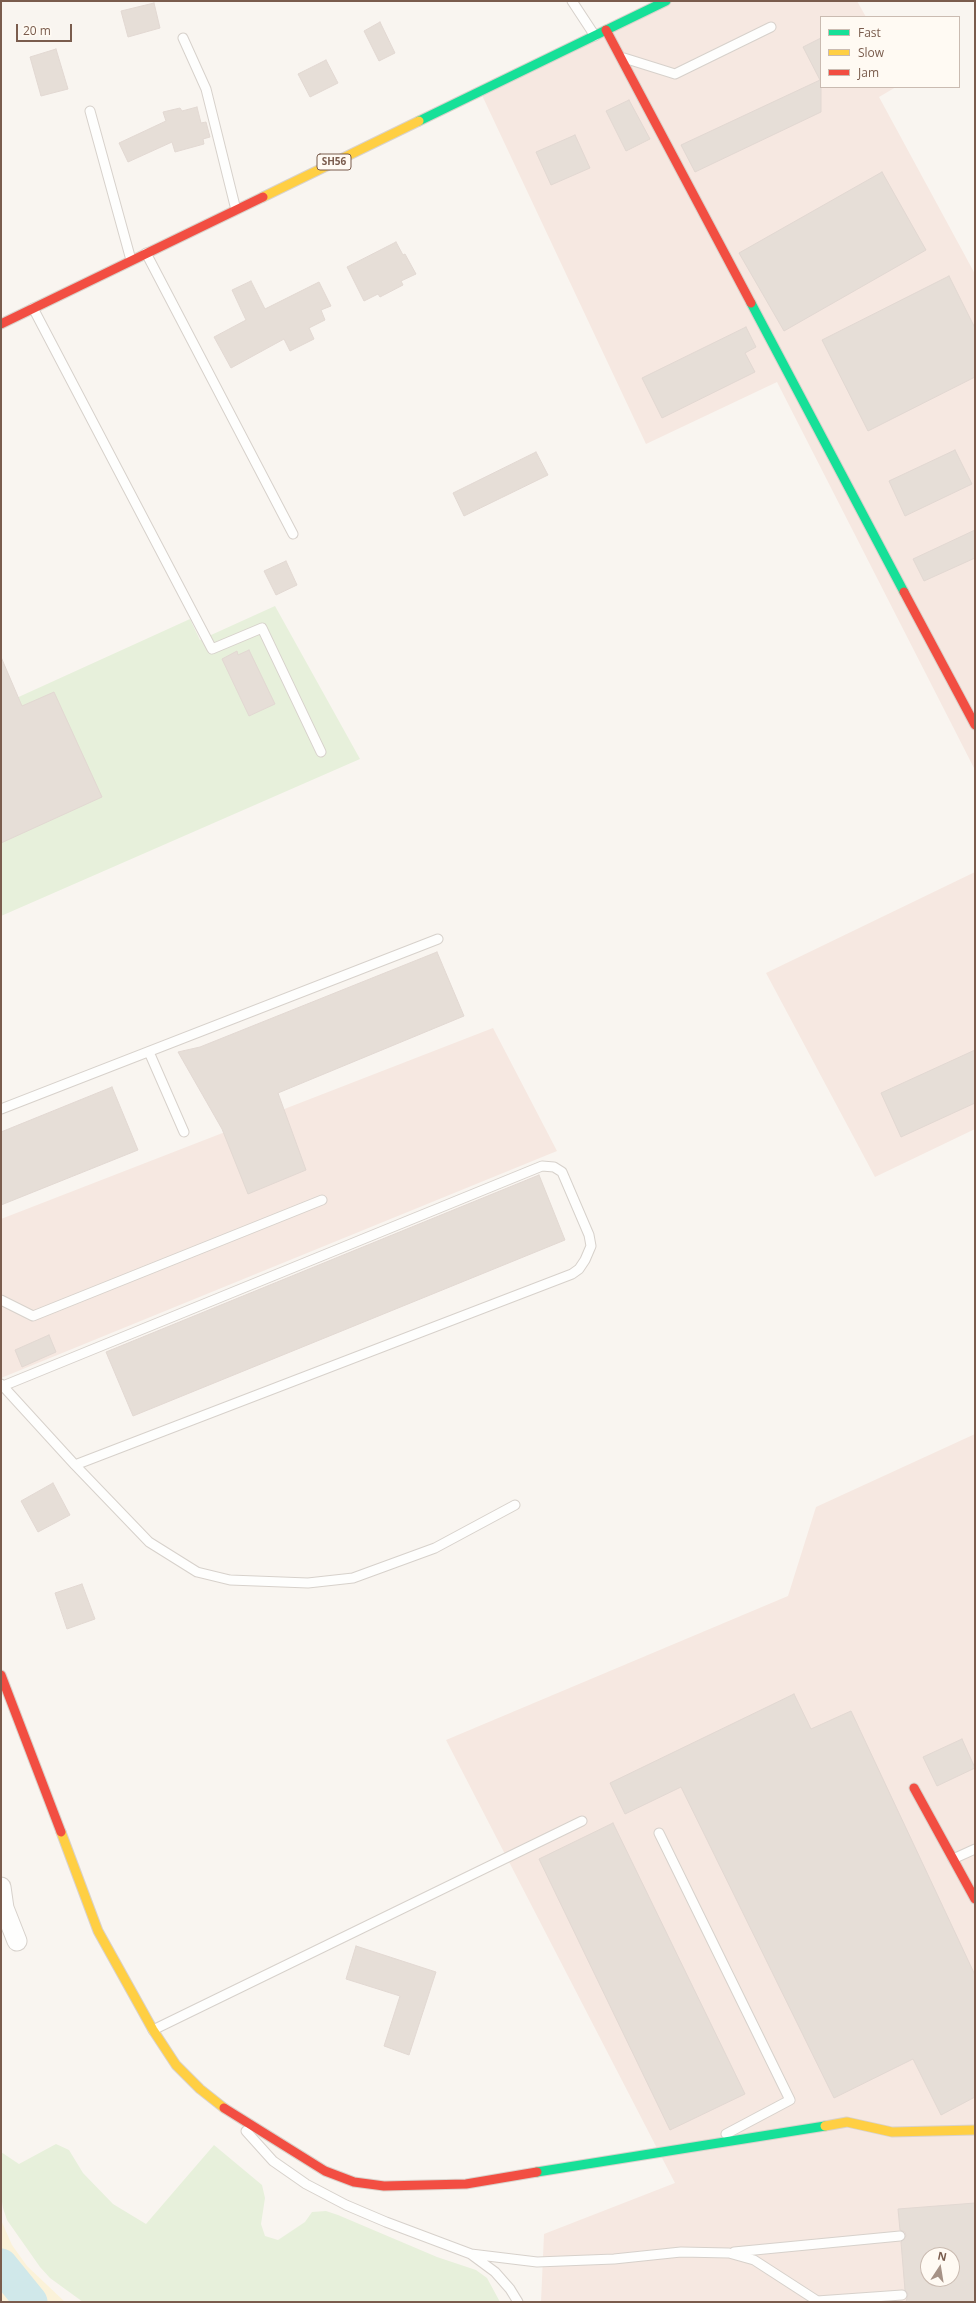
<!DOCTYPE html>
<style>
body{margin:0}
#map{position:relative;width:976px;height:2303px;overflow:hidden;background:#f9f5f0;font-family:"Open Sans",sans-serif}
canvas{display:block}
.frame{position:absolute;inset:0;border:2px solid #7a5c4d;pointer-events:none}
.legend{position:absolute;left:820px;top:16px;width:140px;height:72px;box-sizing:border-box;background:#fffaf3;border:1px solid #cabbb1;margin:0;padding:5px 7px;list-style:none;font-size:12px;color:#7a5c4d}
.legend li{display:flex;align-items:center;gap:8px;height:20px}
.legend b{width:20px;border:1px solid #cabbb1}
.north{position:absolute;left:920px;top:2247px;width:40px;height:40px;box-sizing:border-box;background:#fffaf3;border:1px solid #cabbb1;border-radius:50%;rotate:12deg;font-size:11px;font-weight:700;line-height:16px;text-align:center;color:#7a5c4d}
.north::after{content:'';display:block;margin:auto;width:14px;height:18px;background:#a69286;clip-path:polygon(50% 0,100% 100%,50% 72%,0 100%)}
.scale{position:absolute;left:16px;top:24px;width:56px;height:18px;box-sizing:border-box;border:2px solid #7a5c4d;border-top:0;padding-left:5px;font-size:12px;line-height:14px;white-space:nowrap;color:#7a5c4d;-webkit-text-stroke:3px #fffaf3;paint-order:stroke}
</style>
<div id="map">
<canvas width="976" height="2303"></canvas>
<div class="frame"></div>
<ul class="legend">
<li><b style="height:5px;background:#16e098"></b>Fast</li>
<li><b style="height:5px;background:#ffcf43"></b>Slow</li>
<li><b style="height:5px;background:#f24e42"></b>Jam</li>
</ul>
<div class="north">N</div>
<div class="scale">20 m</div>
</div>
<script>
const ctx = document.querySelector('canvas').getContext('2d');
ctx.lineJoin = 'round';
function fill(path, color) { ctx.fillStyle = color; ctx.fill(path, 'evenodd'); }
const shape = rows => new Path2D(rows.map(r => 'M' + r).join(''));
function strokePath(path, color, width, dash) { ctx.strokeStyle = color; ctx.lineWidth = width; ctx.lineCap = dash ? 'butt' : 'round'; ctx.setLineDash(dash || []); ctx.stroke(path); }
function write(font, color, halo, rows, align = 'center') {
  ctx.font = font + ' "Open Sans",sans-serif'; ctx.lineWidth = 3.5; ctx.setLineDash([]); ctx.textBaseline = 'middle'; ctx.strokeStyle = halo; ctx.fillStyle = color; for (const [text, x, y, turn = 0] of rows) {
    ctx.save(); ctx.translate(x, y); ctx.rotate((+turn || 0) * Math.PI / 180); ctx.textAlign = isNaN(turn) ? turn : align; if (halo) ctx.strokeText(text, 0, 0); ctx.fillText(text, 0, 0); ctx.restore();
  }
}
fill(shape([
 [667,1,857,1,866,17,821,17,821,87,896,87,879,97,975,274,975,770,777,382,646,444,480,91],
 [975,872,975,1129,875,1177,766,973],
 [493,1028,557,1151,1,1378,1,1219],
 [975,1434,975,2302,541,2302,544,2234,675,2183,446,1740,788,1596,816,1507],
 [928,2255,952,2255,952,2279,928,2279]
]), '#f6e8e1');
fill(shape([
 [275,606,360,759,1,916,1,705,190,619,200,640],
 [56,2144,69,2150,83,2173,113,2204,146,2224,214,2145,262,2185,265,2198,261,2224,265,2236,278,2240,305,2222,312,2212,326,2211,338,2215,437,2257,476,2270,487,2278,500,2302,83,2302,50,2278,40,2267,7,2220,3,2208,1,2195,1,2152,19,2164]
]), '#e7f0db');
fill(shape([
 [1,2220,12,2245,27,2266,65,2302,1,2302]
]), '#fbf2d9');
strokePath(shape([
 [1,2265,31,2302]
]), '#d0e8ea', 33);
const building = shape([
 [154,3,160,28,128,37,121,11,154,3],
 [380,22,395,53,379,61,364,31,380,22],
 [821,38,821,112,695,172,681,145,820,80,803,47,821,38],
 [56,49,68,89,41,96,30,57,56,49],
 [326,60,338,83,310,97,298,74,326,60],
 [629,100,650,139,626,151,606,111,629,100],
 [197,107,201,123,206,122,210,137,203,139,204,144,175,152,172,142,128,162,119,143,166,121,163,112,180,108,182,111,197,107],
 [575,135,590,168,551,185,536,152,575,135],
 [882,172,926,250,784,331,739,253,882,172],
 [396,242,403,255,405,254,416,274,401,281,403,285,380,297,378,294,364,301,347,267,396,242],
 [949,276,975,328,975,377,868,431,822,340,949,276],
 [251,281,265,309,319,282,331,306,321,310,325,320,309,328,314,339,290,351,284,339,231,368,214,337,246,320,232,290,251,281],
 [746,327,756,347,745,353,755,372,662,418,642,378,746,327],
 [955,450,972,484,905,516,889,481,955,450],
 [536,452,548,475,464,516,453,493,536,452],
 [975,530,975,558,924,581,913,559,975,530],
 [286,561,297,585,276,595,264,571,286,561],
 [249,650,275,704,249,716,222,659,237,651,238,655,249,650],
 [1,657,22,706,54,692,102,797,1,843,1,657],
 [437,952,464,1016,278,1093,306,1170,248,1194,222,1129,178,1052,200,1047,437,952],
 [975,1050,975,1103,901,1137,881,1093,975,1050],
 [112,1087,138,1150,1,1205,1,1132,112,1087],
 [539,1175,565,1240,133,1416,106,1352,539,1175],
 [49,1335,56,1352,22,1367,15,1350,49,1335],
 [53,1483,70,1515,38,1532,21,1501,53,1483],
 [82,1584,95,1619,67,1629,55,1593,82,1584],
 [794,1694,811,1729,851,1711,975,1975,975,2097,941,2115,913,2059,834,2098,681,1787,625,1814,610,1783,794,1694],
 [962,1739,975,1768,937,1786,923,1757,962,1739],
 [613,1823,745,2094,670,2130,539,1859,613,1823],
 [356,1946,436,1972,409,2055,384,2046,400,1996,346,1979,356,1946],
 [975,2203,975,2302,906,2302,908,2294,905,2290,901,2242,906,2236,905,2232,900,2230,898,2209,975,2203],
 [928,2255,952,2255,952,2279,928,2279,928,2255]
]);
fill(building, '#e6ded7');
strokePath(building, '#e2d8d2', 1);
const lane = shape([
 [572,1,595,36],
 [183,38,206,89,236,210],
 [624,58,675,74,771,27],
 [90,111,131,260],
 [146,253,293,534],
 [33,308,212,649,262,628,321,752],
 [149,1052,184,1132],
 [1,1109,438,939],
 [1,1300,33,1316,322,1200],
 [1,1384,75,1465,572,1274,579,1269,585,1260,591,1246,589,1235,562,1172,554,1167,542,1166,3,1386],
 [75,1465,149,1542,197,1572,230,1580,308,1583,353,1578,435,1548,515,1505],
 [659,1833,790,2100,726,2134],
 [953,1859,975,1849],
 [153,2030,582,1821],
 [246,2131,273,2161,306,2184,346,2205,386,2222,471,2254,537,2262,614,2259,681,2252,729,2253,754,2260,819,2302],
 [734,2252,900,2236],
 [472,2255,495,2272,510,2289,518,2302],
 [817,2301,902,2295]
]);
const street = shape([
 [1,1887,4,1908,17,1941]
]);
const fast = shape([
 [419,121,666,1],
 [751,303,904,592],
 [537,2172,825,2126]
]);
const slow = shape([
 [263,197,419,121],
 [61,1832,98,1931,153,2030,176,2065,200,2089,224,2108],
 [825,2126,847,2122,892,2132,975,2130]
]);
const jam = shape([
 [606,30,751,303],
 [1,324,263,197],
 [904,592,975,725],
 [1,1675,61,1832],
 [914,1788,975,1899],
 [224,2108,325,2171,354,2182,384,2186,466,2184,537,2172]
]);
strokePath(lane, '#d7d1cb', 11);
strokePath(street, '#d7d1cb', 21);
strokePath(fast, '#d9d2cb', 11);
strokePath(slow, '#d9d2cb', 11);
strokePath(jam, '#d9d2cb', 11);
strokePath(lane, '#fefefd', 9);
strokePath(street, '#fefefd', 19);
strokePath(fast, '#16e098', 9);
strokePath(slow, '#ffcf43', 9);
strokePath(jam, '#f24e42', 9);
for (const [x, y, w] of [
 [334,162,34]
]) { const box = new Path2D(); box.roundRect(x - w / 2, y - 8, w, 16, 3); ctx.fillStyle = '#fffaf3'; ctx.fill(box); strokePath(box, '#7a5c4d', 1); }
write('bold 10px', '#7a5c4d', null, [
 ["SH56",334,162]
]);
</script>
